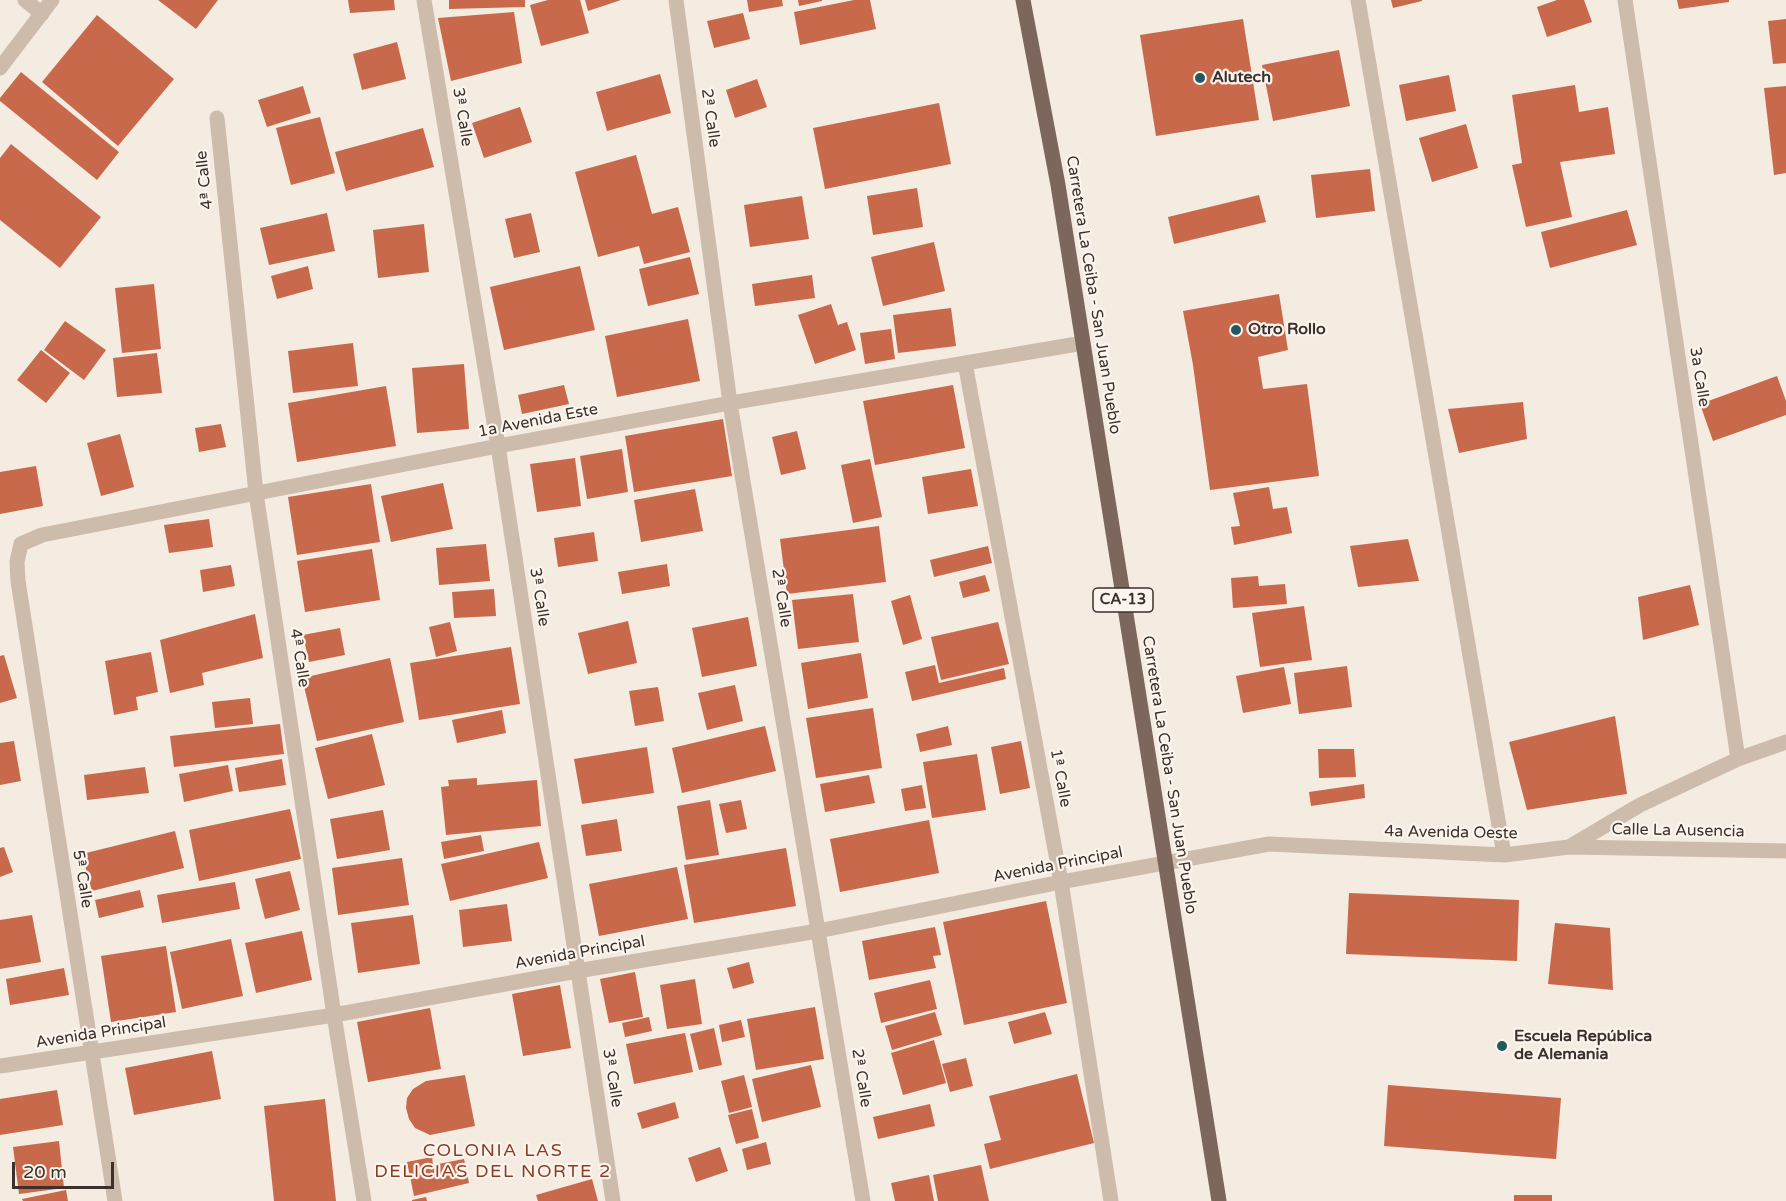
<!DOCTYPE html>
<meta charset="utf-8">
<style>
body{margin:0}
#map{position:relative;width:1786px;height:1201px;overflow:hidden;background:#f4ebe1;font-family:"Varela Round",sans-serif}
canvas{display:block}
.scale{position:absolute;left:12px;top:1162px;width:102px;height:27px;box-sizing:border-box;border:3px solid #3b302b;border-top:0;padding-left:8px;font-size:18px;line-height:21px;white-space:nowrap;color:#3b302b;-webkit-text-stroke:4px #fbf5ee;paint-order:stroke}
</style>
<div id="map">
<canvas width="1786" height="1201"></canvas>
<div class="scale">20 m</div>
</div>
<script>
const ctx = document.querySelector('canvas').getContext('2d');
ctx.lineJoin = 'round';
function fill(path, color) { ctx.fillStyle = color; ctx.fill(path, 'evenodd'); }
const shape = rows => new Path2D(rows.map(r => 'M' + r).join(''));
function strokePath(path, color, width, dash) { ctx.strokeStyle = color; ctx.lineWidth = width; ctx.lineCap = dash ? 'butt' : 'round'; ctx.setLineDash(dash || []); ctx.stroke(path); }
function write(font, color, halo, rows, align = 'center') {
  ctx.font = font + ' "Varela Round",sans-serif'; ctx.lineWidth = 4.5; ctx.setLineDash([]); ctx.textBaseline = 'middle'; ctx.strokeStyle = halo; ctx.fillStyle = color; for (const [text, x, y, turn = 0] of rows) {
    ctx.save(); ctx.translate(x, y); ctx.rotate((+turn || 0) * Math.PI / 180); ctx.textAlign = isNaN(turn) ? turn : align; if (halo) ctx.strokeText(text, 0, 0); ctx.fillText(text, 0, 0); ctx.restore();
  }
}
fill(shape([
 [158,0,218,0,196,29],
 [348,0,394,0,395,10,350,13],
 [449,0,525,0,525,7,449,9],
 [548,0,580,0,589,33,541,46,530,5],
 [585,0,621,0,588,11],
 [747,0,782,0,783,6,749,12],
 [798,0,822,0,822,1,799,6],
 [854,0,870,0,876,29,800,45,794,12],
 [1391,0,1422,0,1422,1,1393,8],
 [1557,0,1584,0,1592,22,1547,37,1537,7],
 [1677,0,1729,0,1729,2,1679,9],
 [514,12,522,63,451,81,438,18],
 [743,13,750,39,714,48,707,21],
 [97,15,174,79,118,146,42,82],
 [1243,19,1259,120,1156,136,1140,35],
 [1786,19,1786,63,1773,64,1768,21],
 [397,42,406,79,362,90,353,54],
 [1339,50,1350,106,1273,121,1262,65],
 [21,72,119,152,97,180,0,101,0,98],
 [660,74,671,113,607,131,596,92],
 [1449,75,1456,111,1406,121,1399,85],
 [757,79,767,107,735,118,726,90],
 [1575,85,1579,112,1608,107,1615,154,1560,162,1572,217,1526,227,1512,165,1522,163,1512,95],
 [303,86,311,113,267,127,258,100],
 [1786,86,1786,173,1774,175,1764,88],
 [939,103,951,164,825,189,813,128],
 [520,107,532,142,484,158,472,123],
 [320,117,335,173,291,185,276,128],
 [1466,124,1478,168,1432,182,1419,138],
 [423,128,434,167,346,191,335,152],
 [11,144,101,217,60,268,0,220,0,158],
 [636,155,652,214,678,207,690,252,644,264,639,246,598,257,575,172],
 [1370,169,1375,211,1316,218,1311,175],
 [917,188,923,227,873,235,867,196],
 [1259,195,1266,222,1174,244,1168,217],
 [802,196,809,239,750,247,744,205],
 [1627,210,1637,245,1550,268,1541,232],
 [327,213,335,251,269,265,260,228],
 [531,213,540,252,514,258,505,219],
 [424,224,429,272,378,278,373,230],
 [934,242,945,291,883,306,871,257],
 [690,257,699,294,648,306,639,269],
 [308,266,313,289,277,299,271,276],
 [580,266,595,330,504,350,490,287],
 [812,275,815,298,755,306,752,284],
 [154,284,161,349,122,353,115,288],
 [1279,294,1288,350,1258,357,1263,389,1307,384,1319,476,1210,490,1193,365,1183,311],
 [831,304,838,325,847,322,856,350,815,364,798,315],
 [951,308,956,346,898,353,893,315],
 [688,319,700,381,617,397,605,336],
 [65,321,106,350,84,380,44,350],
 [891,329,895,359,865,364,860,333],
 [353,343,358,386,293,393,288,351],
 [41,350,70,373,46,403,17,380],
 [157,353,162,393,117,397,113,358],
 [464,364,469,429,417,433,412,368],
 [1777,376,1786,401,1786,415,1713,441,1700,404],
 [564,385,569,404,522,414,518,395],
 [953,385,965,448,875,465,863,401],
 [386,386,396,446,297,462,288,403],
 [1523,402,1527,439,1459,453,1448,409],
 [723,419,732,476,634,492,625,436],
 [221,424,226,447,199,452,195,428],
 [797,431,806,469,781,475,772,437],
 [120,434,134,487,101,496,87,443],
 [622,449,628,492,587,499,580,456],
 [575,458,581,506,537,512,530,464],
 [870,459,882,517,853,523,841,465],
 [36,466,43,506,0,514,0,472],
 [971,469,978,506,928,514,922,477],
 [443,483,453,529,391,542,381,496],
 [371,484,380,542,297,555,288,497],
 [1269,487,1273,509,1287,507,1292,533,1234,545,1231,527,1240,526,1233,493],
 [695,489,703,531,641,542,634,500],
 [209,519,213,547,169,553,164,525],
 [879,526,886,582,787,594,780,539],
 [594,532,598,561,558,567,554,538],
 [1408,539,1419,581,1358,587,1350,546],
 [486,544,490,581,439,585,436,548],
 [988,546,992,563,934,577,930,560],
 [372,549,380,600,305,612,297,561],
 [667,564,670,586,622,594,618,572],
 [231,565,235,586,203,592,200,570],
 [985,575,990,591,963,598,959,582],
 [1258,576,1259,586,1285,584,1287,604,1233,608,1231,578],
 [1690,585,1699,625,1643,640,1638,597],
 [494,589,496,616,454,618,452,592],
 [853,594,859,642,798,649,792,600],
 [910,595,922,639,903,645,891,601],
 [1304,606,1312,660,1260,667,1252,613],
 [255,614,263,658,202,673,204,685,170,693,160,640],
 [748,617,757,666,702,677,692,628],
 [628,621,637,663,588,674,578,633],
 [450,622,457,651,436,657,429,627],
 [998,622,1009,664,941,680,931,637],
 [340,628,345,655,309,662,303,635],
 [511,647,520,704,419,720,410,663],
 [151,652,158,692,136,697,138,710,114,715,105,661],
 [861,653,868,698,808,709,801,663],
 [4,655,17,698,0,703,0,656],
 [390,658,404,722,317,741,302,678],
 [935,665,939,683,1004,668,1006,679,912,701,905,672],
 [1347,666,1352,707,1299,714,1294,673],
 [1284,667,1291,704,1243,713,1236,676],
 [735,685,743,721,707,730,698,693],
 [658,687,664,721,635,726,629,691],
 [250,698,253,724,215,728,212,702],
 [873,708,882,768,816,778,806,718],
 [502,710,506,733,457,743,452,720],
 [1615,716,1627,794,1527,810,1509,742],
 [280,724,284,754,174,767,170,736],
 [765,726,776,771,682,793,672,748],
 [948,726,952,745,920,752,916,734],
 [372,734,385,785,328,799,315,748],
 [14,741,21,781,0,785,0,743],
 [1021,741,1030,788,1000,794,991,747],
 [647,747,654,793,582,804,574,759],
 [1318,749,1354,749,1356,777,1319,778],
 [977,754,986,810,932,818,923,762],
 [282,759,286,785,239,792,235,768],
 [228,765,233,791,184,802,179,774],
 [145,767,149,793,87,800,84,775],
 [869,775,875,803,825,812,820,784],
 [477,778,477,785,537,780,541,826,446,835,441,787,449,786,448,780],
 [1364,784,1365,798,1311,806,1309,792],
 [922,785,926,808,905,811,901,789],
 [710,800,719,855,686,860,677,806],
 [741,800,747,829,726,833,719,804],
 [290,809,301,859,199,881,189,830],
 [383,810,390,850,337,859,330,819],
 [617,819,622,851,586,856,581,825],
 [929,820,939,873,840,892,830,839],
 [175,831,184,868,92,891,82,854],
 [481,835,484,851,444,859,441,842],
 [539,842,548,878,450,901,441,864],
 [4,847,13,872,0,877,0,848],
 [786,848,796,906,694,923,684,865],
 [402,858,409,905,338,915,332,868],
 [677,867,688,919,599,936,589,884],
 [290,871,300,910,265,919,255,879],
 [235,882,240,909,162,923,157,895],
 [140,890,144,907,99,918,95,900],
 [1349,893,1519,900,1517,961,1346,954],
 [1046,901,1067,1003,964,1025,943,922],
 [507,904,512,941,463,947,459,910],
 [32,915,41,962,0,969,0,920],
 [413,915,420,964,358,973,351,923],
 [1555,923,1610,928,1613,990,1548,984],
 [935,927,941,955,933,956,936,968,869,980,862,941],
 [302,931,312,980,256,993,245,943],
 [231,939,243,996,182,1009,170,952],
 [166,946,176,1012,111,1022,101,956],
 [749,962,754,983,733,989,727,968],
 [64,968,69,995,10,1005,6,979],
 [635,972,643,1017,609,1023,600,979],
 [695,979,702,1024,667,1029,660,985],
 [930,980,937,1009,881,1023,874,993],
 [560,985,571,1048,523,1056,512,994],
 [815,1007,824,1059,756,1070,747,1019],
 [430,1008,441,1069,368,1082,357,1022],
 [935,1012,942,1035,892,1050,885,1026],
 [1045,1012,1052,1034,1014,1044,1008,1022],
 [649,1017,652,1031,625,1037,622,1023],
 [741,1020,745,1037,722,1042,719,1025],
 [714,1028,722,1065,699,1070,690,1034],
 [685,1033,693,1072,634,1084,626,1044],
 [934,1040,946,1083,903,1095,891,1053],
 [212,1051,221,1099,134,1115,125,1068],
 [966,1058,973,1086,950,1092,942,1064],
 [811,1065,821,1107,762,1122,752,1079],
 [1077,1074,1094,1143,990,1169,984,1144,1001,1140,989,1096],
 [465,1075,475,1126,430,1135,415,1128,409,1119,406,1108,407,1098,413,1089,426,1081],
 [744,1075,752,1107,729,1113,721,1081],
 [1388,1085,1561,1098,1556,1159,1384,1146],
 [57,1090,63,1125,0,1135,0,1099],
 [325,1099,336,1201,274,1201,264,1106],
 [675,1102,679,1118,642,1129,637,1113],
 [930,1104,935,1126,878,1139,873,1117],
 [752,1109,759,1138,736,1144,728,1115],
 [59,1141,64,1188,19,1194,13,1147],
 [766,1142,771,1164,747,1170,742,1149],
 [720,1147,728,1171,696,1182,688,1158],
 [432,1157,433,1165,464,1159,469,1183,414,1196,407,1162],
 [981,1165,989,1201,938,1201,933,1175],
 [929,1175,934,1201,895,1201,891,1183],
 [592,1179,598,1201,538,1201,536,1195],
 [66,1190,68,1201,23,1201,22,1199],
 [1514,1195,1552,1195,1552,1201,1514,1201],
 [426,1197,427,1201,412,1201,412,1200]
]), '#c8694b');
strokePath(shape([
 [25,0,42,14]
]), '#cdbbac', 15);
strokePath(shape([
 [424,0,498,446,613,1201],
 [676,0,730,403,863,1201],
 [1358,0,1504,855],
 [1625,0,1738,759],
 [0,68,52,0],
 [217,118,256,493,334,1015,364,1201],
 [965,363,1061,882,1111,1201],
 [1570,847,1786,851],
 [0,1066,334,1015,577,971,818,931,1061,882,1269,844,1504,855,1569,847,1640,805,1738,759,1786,742],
 [115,1201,18,581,17,562,21,544,42,535,498,446,730,403,1083,343]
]), '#cdbbac', 15);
strokePath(shape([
 [1023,0,1058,185,1219,1201]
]), '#7d675c', 15);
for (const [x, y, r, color] of [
 [1200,78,6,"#1f5a5e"],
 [1236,330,6,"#1f5a5e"],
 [1502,1046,6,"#1f5a5e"]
]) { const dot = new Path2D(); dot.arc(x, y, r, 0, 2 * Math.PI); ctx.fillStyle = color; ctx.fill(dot); strokePath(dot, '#fbf5ee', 2); }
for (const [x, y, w] of [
 [1123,600,60]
]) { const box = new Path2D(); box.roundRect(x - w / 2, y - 12, w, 24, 4.5); ctx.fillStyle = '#fbf5ee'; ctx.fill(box); strokePath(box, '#3b302b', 1.5); }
write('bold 15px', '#3b302b', null, [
 ["CA-13",1123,600]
]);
write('bold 16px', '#3b302b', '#fbf5ee', [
 ["Alutech",1212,78],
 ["Otro Rollo",1248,330],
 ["Escuela República",1514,1037],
 ["de Alemania",1514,1055]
], 'left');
write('16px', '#3b302b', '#fbf5ee', [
 ["3ª Calle",462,117,81],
 ["2ª Calle",710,118,82],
 ["4ª Calle",205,180,-96],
 ["Carretera La Ceiba - San Juan Pueblo",1093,295,81],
 ["3a Calle",1699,377,81],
 ["1a Avenida Este",538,421,-11],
 ["3ª Calle",539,597,81],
 ["2ª Calle",781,598,81],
 ["4ª Calle",299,658,81],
 ["Carretera La Ceiba - San Juan Pueblo",1169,775,81],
 ["1ª Calle",1060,778,80],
 ["Calle La Ausencia",1678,831,1],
 ["4a Avenida Oeste",1451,833,1],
 ["Avenida Principal",1058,865,-11],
 ["5ª Calle",82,879,81],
 ["Avenida Principal",580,953,-10],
 ["Avenida Principal",101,1033,-9],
 ["3ª Calle",612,1078,81],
 ["2ª Calle",861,1078,81]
]);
ctx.letterSpacing = '1.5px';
write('18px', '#8c3b22', '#fbf5ee', [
 ["COLONIA LAS",493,1151],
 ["DELICIAS DEL NORTE 2",493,1172]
]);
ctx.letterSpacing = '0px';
</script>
